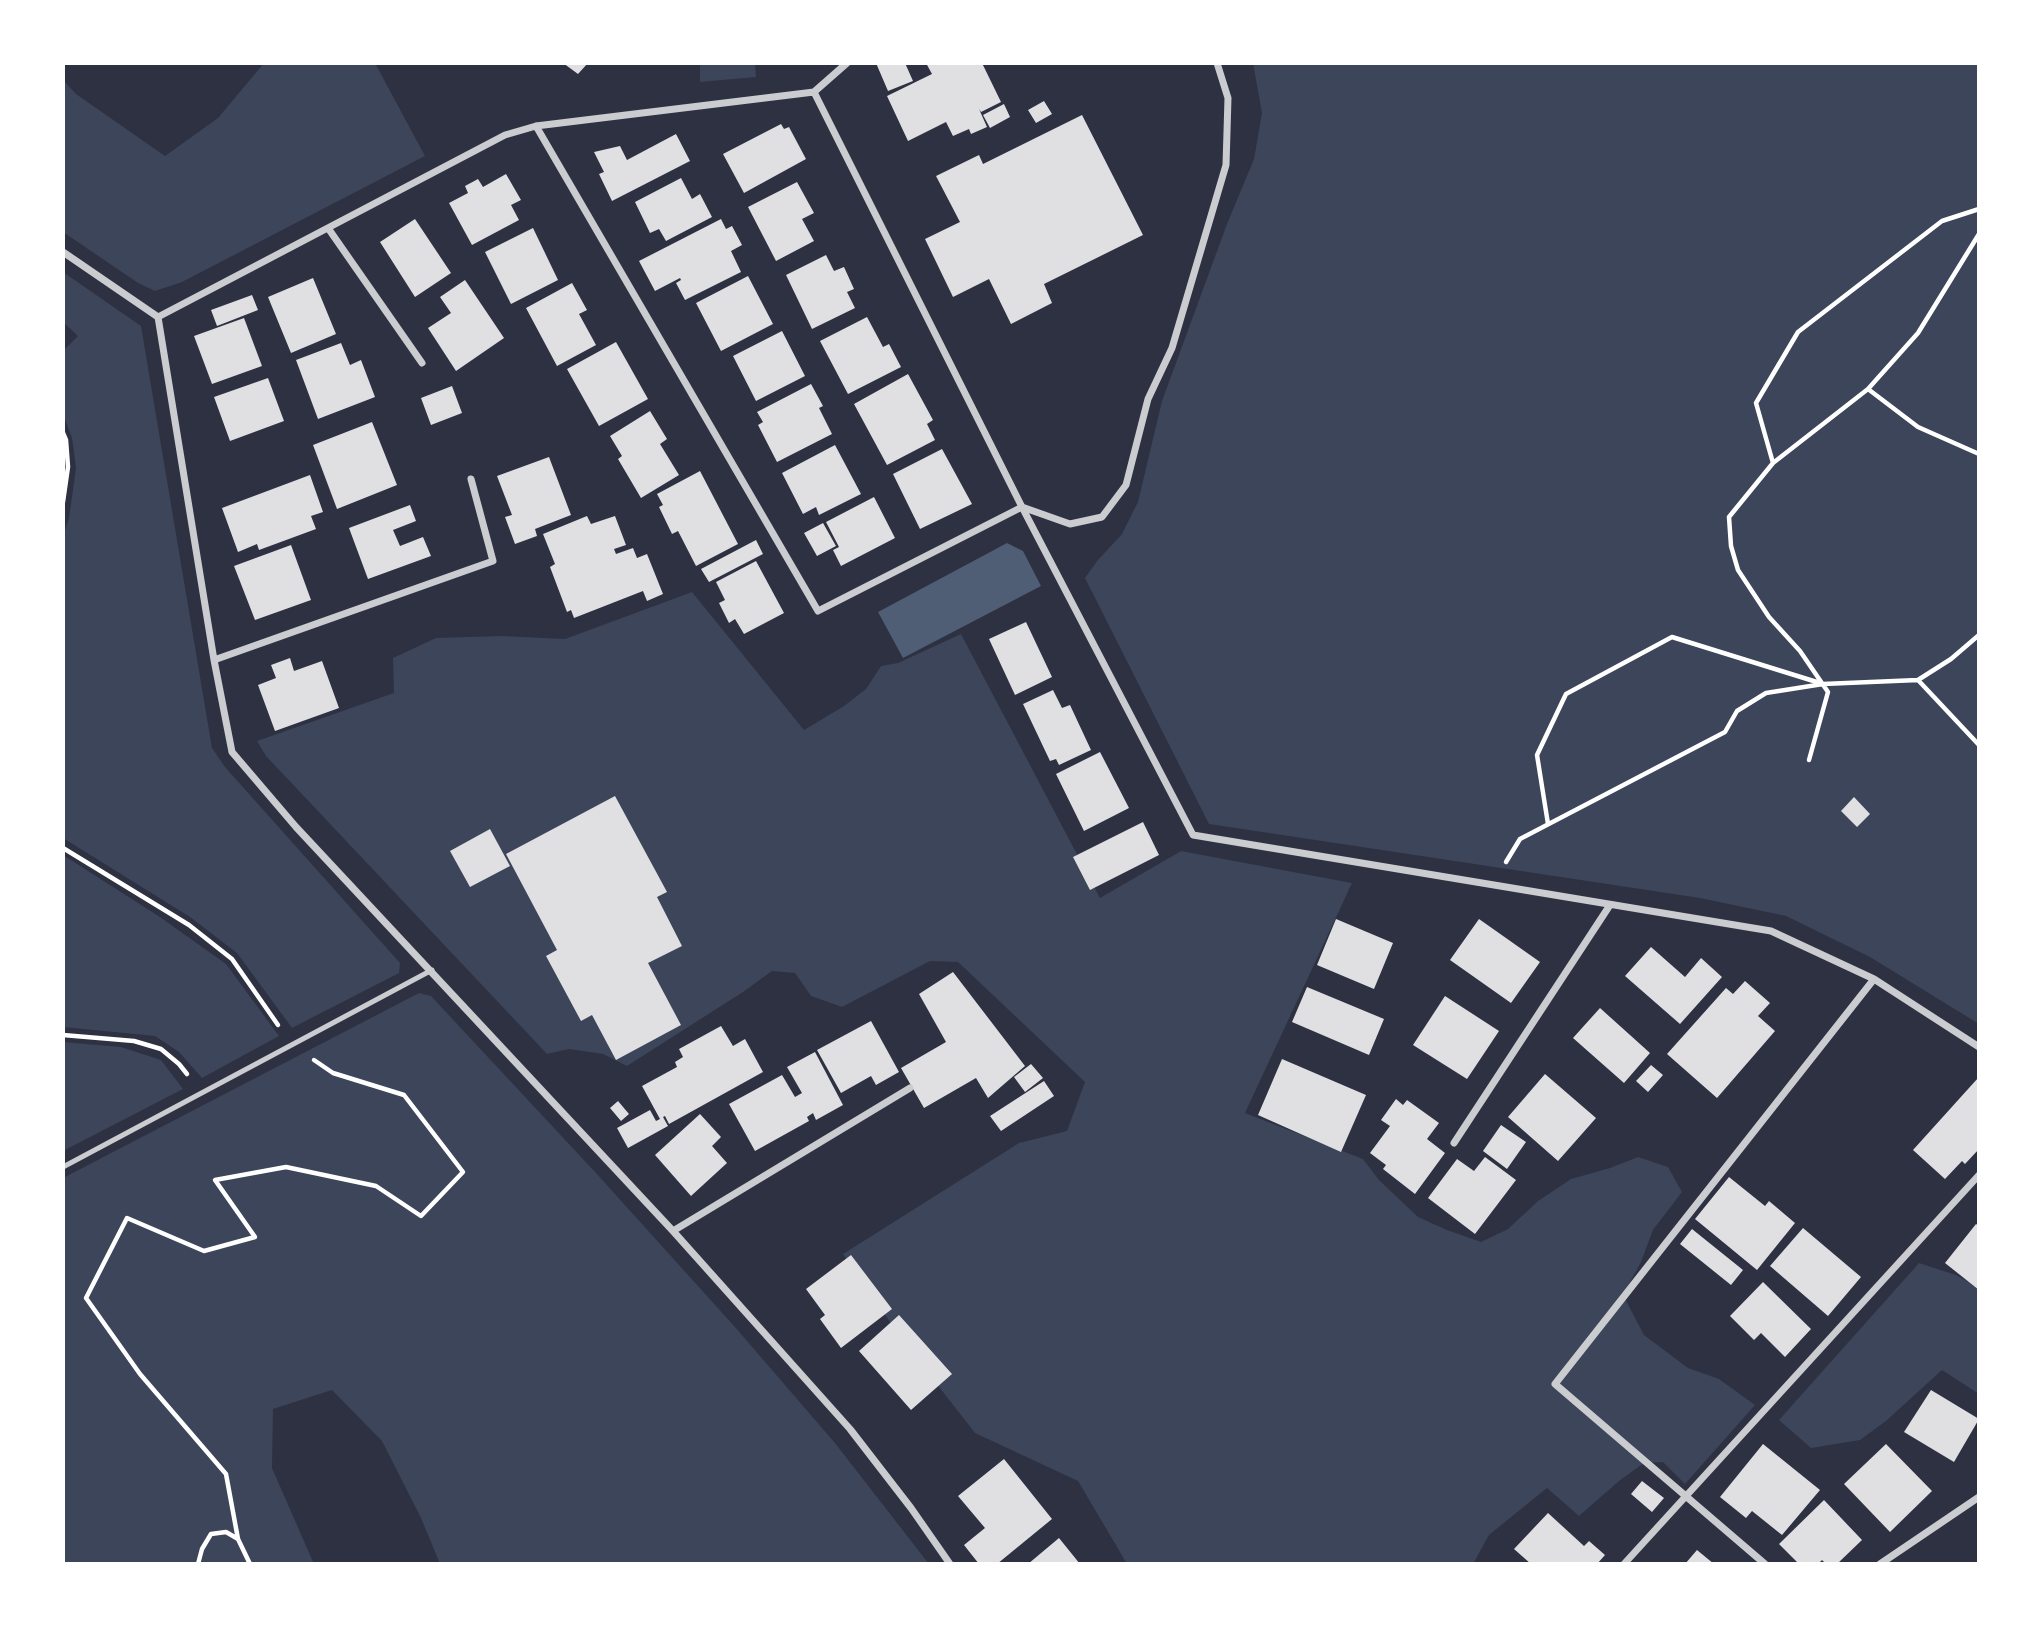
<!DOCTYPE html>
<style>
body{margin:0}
#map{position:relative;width:2042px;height:1627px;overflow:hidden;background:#2d3142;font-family:"Open Sans",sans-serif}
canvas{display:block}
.frame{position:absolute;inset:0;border:65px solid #fff;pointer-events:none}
</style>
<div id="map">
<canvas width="2042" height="1627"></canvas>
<div class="frame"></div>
</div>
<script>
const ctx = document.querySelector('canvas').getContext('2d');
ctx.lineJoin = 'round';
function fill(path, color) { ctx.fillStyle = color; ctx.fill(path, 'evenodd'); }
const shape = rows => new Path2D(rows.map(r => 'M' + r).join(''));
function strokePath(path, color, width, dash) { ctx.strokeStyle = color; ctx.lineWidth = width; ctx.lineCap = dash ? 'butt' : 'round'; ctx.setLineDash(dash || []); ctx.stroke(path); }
fill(shape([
 [264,63,375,63,425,156,182,282,155,291,138,283,63,232,63,80,76,94,165,156,218,118],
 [700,63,755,63,756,77,700,82],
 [1253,63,1979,63,1979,1024,1870,957,1786,916,1700,898,1209,824,1085,578,1097,561,1122,534,1138,502,1162,401,1227,224,1254,159,1262,113],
 [63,272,141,326,212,748,225,767,400,963,399,973,292,1028,237,953,190,917,63,838,63,537,69,518,76,468,72,438,63,414,63,351,78,336,63,322],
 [692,592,804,730,844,706,866,689,881,666,898,663,961,634,1100,898,1181,851,1352,883,1245,1113,1363,1159,1379,1180,1418,1217,1447,1230,1481,1242,1508,1229,1538,1201,1571,1179,1610,1168,1638,1157,1668,1167,1682,1192,1653,1230,1641,1262,1623,1295,1644,1335,1688,1368,1719,1379,1755,1405,1685,1484,1663,1462,1644,1463,1619,1481,1579,1516,1547,1488,1489,1535,1473,1564,1127,1564,1078,1481,975,1433,904,1342,843,1254,1019,1143,1067,1131,1085,1082,958,962,930,961,842,1007,811,996,795,973,772,971,743,992,627,1066,603,1054,569,1049,547,1054,266,756,257,741,394,693,393,658,436,638,501,636,565,639],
 [63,855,160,917,226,964,279,1036,202,1078,179,1052,155,1036,63,1027],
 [419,993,431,996,596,1173,735,1327,835,1443,929,1564,440,1564,421,1518,382,1441,332,1390,273,1409,272,1468,314,1564,63,1564,63,1178],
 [63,1042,121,1047,161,1060,183,1089,63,1151],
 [1919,1263,1956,1275,1979,1288,1979,1394,1942,1370,1886,1421,1860,1440,1811,1448,1779,1420]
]), '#3c4559');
fill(shape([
 [1007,543,1023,551,1041,586,903,658,878,612]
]), '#4f5d75');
fill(shape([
 [563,63,588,63,578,74],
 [876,63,905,63,913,81,888,91],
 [926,63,982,63,1001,102,981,112,979,109,987,127,971,134,969,129,953,136,946,122,908,141,887,96,932,74],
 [1044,101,1052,114,1036,123,1028,110],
 [1004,104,1010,117,990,128,983,115],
 [1082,115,1143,235,1044,284,1052,303,1011,324,989,279,953,297,925,239,960,222,936,176,979,155,983,164],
 [781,124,784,129,789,127,806,159,744,193,723,154],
 [676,134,690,161,612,201,599,174,604,172,594,152,620,146,627,160],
 [506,174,521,200,511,205,519,220,472,245,449,203,468,193,465,186,478,179,483,187],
 [681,178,692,199,700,194,712,217,666,241,659,229,650,233,635,202],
 [797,182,814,213,802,219,814,241,776,261,748,207],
 [415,219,451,273,415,297,380,242],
 [721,219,726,229,732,226,742,245,731,251,741,272,685,300,676,283,681,280,680,278,655,291,639,261],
 [533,228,558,280,511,304,485,252],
 [826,255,834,271,844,267,854,289,847,292,855,308,812,329,786,275],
 [748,276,773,324,721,351,696,303],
 [313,278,336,334,291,353,268,297],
 [465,280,504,338,456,371,428,328,451,313,440,297],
 [572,283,587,310,579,314,596,345,557,366,526,308],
 [252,295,258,310,217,326,211,310],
 [867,317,883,347,889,344,901,367,848,394,820,341],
 [244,318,262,366,212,384,194,336],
 [782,331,805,376,756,401,733,356],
 [616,342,648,399,599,426,567,369],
 [341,343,350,365,361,360,375,397,318,419,296,360],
 [908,374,933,420,927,424,935,440,887,465,854,404],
 [268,378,284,421,230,441,214,397],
 [811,384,823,406,819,408,832,434,777,462,758,425,763,422,757,412],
 [452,386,462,413,431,425,421,398],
 [650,411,667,439,660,444,679,475,641,498,618,459,622,456,610,436],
 [372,422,397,485,337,509,313,445],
 [835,445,861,494,819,515,816,507,803,514,782,473],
 [942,449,972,504,920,529,893,474],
 [549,457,571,515,535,529,537,536,515,544,505,517,512,515,497,476],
 [700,471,738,544,696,566,678,531,672,534,659,507,663,505,657,494],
 [310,475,323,512,311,516,316,529,259,550,257,544,238,552,222,508],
 [874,497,895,538,841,566,833,550,839,547,826,522],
 [410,505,416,521,393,530,400,546,423,537,431,556,368,579,349,528],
 [587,516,591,524,615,516,626,545,614,549,616,554,633,548,637,558,647,554,663,594,647,601,643,591,574,618,571,610,567,612,550,567,555,564,543,534],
 [823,523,836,546,817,556,804,533],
 [756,540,763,554,709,582,701,569],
 [291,545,311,600,255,620,234,566],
 [756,561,784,613,744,634,735,619,729,623,719,603,725,600,716,582],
 [1026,622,1052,677,1015,695,989,639],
 [290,658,294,671,322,661,339,708,275,731,258,685,276,678,271,665],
 [1053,690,1062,708,1070,705,1091,750,1059,765,1056,759,1050,761,1023,704],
 [1100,752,1129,808,1084,831,1056,774],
 [615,796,667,892,657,897,682,946,648,963,681,1025,616,1060,592,1015,581,1021,546,956,557,950,506,854],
 [1854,797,1870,814,1857,827,1841,811],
 [1143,822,1159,855,1090,890,1073,857],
 [490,829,510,866,470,887,450,851],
 [1336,919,1393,943,1374,989,1317,965],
 [1479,919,1540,962,1511,1003,1450,960],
 [1651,947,1685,977,1701,958,1722,977,1680,1024,1625,976],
 [953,972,1025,1066,988,1098,976,1078,924,1108,901,1068,946,1042,919,994],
 [1745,981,1770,1003,1758,1016,1775,1031,1717,1098,1667,1054,1726,988,1733,994],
 [1307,987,1384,1019,1369,1055,1292,1022],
 [1445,996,1499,1031,1467,1079,1413,1045],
 [1600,1008,1650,1053,1624,1083,1573,1038],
 [871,1021,899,1072,876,1085,871,1076,841,1093,817,1050],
 [721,1026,733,1046,745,1039,763,1072,669,1124,665,1116,663,1117,668,1126,628,1148,617,1128,650,1110,656,1121,660,1119,642,1086,677,1067,675,1062,683,1057,679,1049],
 [815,1052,843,1105,816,1120,813,1113,807,1117,809,1121,755,1151,729,1104,782,1075,795,1097,802,1093,787,1067],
 [1282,1059,1366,1095,1341,1152,1258,1115],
 [1031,1064,1043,1078,1025,1092,1014,1077],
 [1651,1065,1663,1075,1648,1092,1636,1081],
 [1545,1074,1596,1118,1558,1161,1508,1117],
 [1978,1078,1979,1149,1965,1164,1962,1161,1945,1179,1913,1150],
 [1044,1081,1054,1096,1001,1131,990,1116],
 [1396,1099,1403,1105,1407,1100,1439,1123,1427,1139,1445,1153,1415,1194,1383,1169,1386,1165,1370,1153,1390,1126,1381,1120],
 [618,1101,629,1114,621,1121,610,1108],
 [700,1114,721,1137,712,1146,727,1163,691,1196,655,1155],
 [1501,1125,1526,1142,1507,1169,1483,1151],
 [1485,1157,1516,1180,1475,1234,1428,1198,1457,1159,1474,1171],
 [1729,1177,1765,1206,1769,1201,1795,1223,1757,1270,1695,1219],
 [1976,1224,1979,1226,1979,1290,1945,1263],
 [1803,1228,1861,1277,1828,1316,1770,1266],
 [1692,1229,1743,1270,1731,1285,1680,1244],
 [851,1255,892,1309,841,1348,820,1319,825,1315,806,1289],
 [1763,1282,1811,1329,1785,1357,1761,1333,1754,1340,1730,1316],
 [899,1315,952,1374,911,1410,859,1351],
 [1931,1390,1979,1419,1954,1462,1904,1432],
 [1763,1444,1820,1490,1782,1535,1752,1511,1746,1518,1720,1497],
 [1886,1444,1932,1491,1890,1532,1844,1484],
 [1004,1459,1052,1519,997,1564,979,1564,964,1545,985,1528,958,1496],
 [1642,1481,1664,1498,1652,1512,1631,1494],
 [1824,1500,1862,1540,1837,1564,1826,1564,1822,1560,1818,1564,1799,1564,1779,1544],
 [1548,1513,1584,1546,1589,1541,1605,1555,1597,1564,1531,1564,1514,1549],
 [1059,1538,1080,1564,1028,1564],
 [1697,1550,1714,1564,1685,1564]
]), '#e0e0e3');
strokePath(shape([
 [1868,389,1918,427,1979,454],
 [63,433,66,440,68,467,63,502],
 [1773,463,1756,403,1798,332,1942,221,1979,209],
 [1918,680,1979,745],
 [1809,760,1828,692,1800,651,1769,617,1738,570,1731,546,1729,517,1773,463,1868,389,1918,333,1979,234],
 [1548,824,1537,755,1566,694,1672,637,1820,683],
 [63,848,189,925,232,959,278,1025],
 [1506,862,1520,839,1725,732,1737,711,1766,693,1823,684,1918,680,1951,659,1979,635],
 [63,1035,134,1041,161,1049,179,1064,187,1074],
 [198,1564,202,1549,211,1534,226,1532,238,1539],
 [250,1564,238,1539,226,1474,140,1374,86,1298,127,1218,204,1251,255,1237,215,1180,286,1167,376,1186,421,1216,463,1172,404,1095,333,1073,314,1060]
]), '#fff', 4.5);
strokePath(shape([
 [63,1167,432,970]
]), '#caccd0', 5);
strokePath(shape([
 [814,92,1022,507,1193,835,1771,931,1874,979,1979,1047],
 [536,126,818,611,1022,507,1070,524,1102,517,1126,485,1148,399,1172,348,1226,165,1228,98,1217,63],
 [328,228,422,363],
 [63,252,158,317,214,660,232,752,296,827,673,1231,850,1429,911,1508,950,1564],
 [158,317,505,135,536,126,814,92,847,63],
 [214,660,493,561,471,479],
 [1454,1143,1610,905],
 [673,1231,910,1088],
 [1624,1564,1979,1175],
 [1765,1564,1555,1384,1874,979],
 [1880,1564,1979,1497]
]), '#caccd0', 7);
</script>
